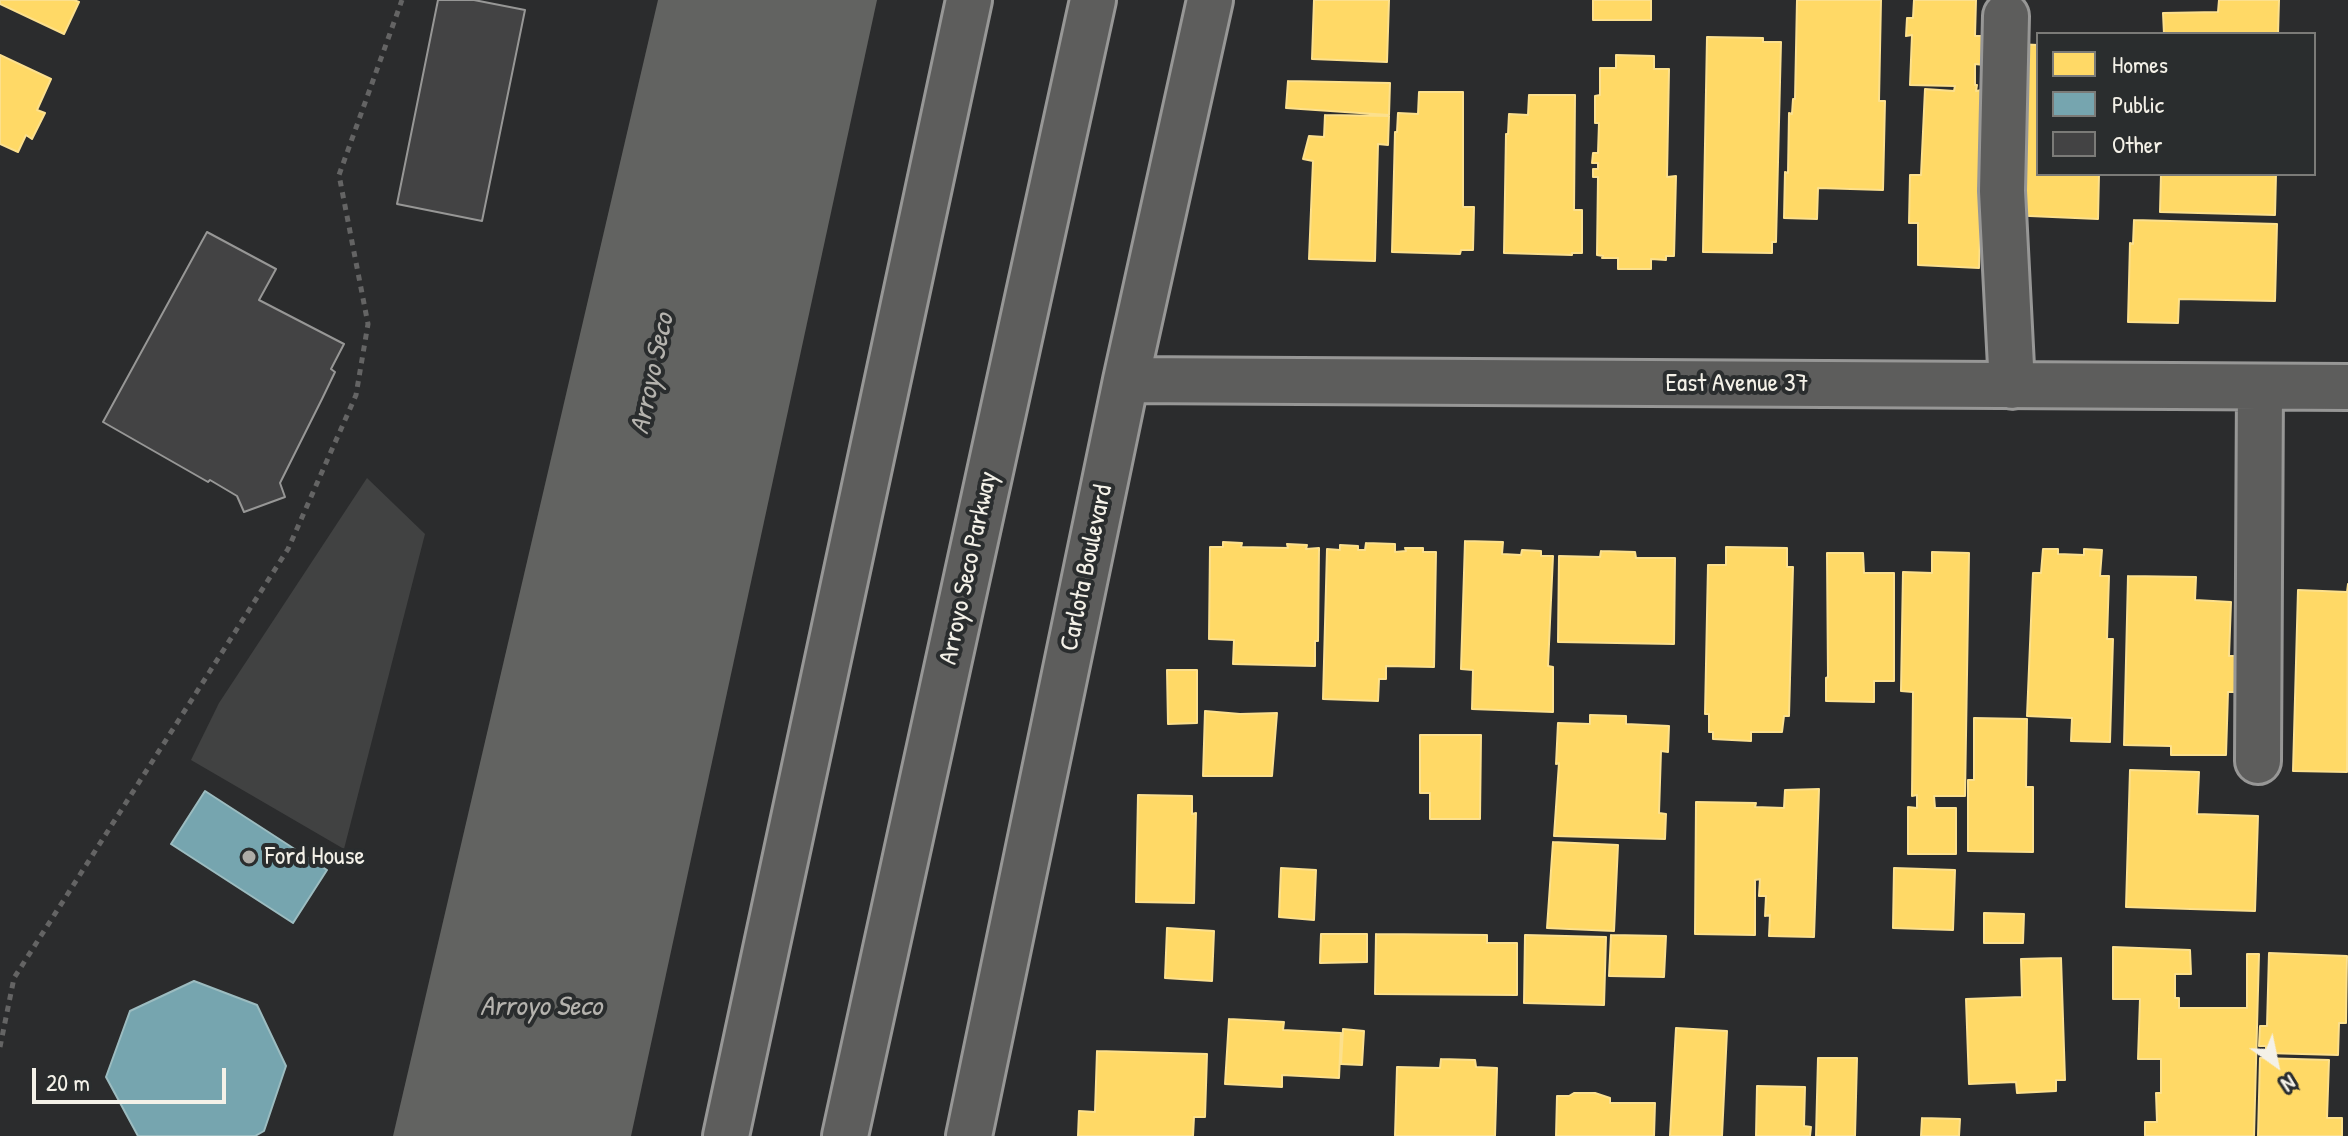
<!DOCTYPE html>
<style>
body{margin:0}
#map{position:relative;width:2348px;height:1136px;overflow:hidden;background:#2b2c2d;font-family:"Patrick Hand",sans-serif}
canvas{display:block}
.legend{position:absolute;left:2036px;top:32px;width:280px;height:144px;box-sizing:border-box;background:#2a2d2e;border:2px solid #7b7b78;margin:0;padding:10px 14px;list-style:none;font-size:24px;color:#f4f1e8}
.legend li{display:flex;align-items:center;gap:16px;height:40px}
.legend b{width:40px;border:2px solid #7b7b78}
.north{position:absolute;left:2236px;top:1024px;width:80px;height:80px;-webkit-text-stroke:6px #2a2d2e;paint-order:stroke;rotate:147deg;font-size:22px;font-weight:700;line-height:32px;text-align:center;color:#f4f1e8}
.north::after{content:'';display:block;margin:auto;width:28px;height:36px;background:#f4f1e8;clip-path:polygon(50% 0,100% 100%,50% 72%,0 100%)}
.scale{position:absolute;left:32px;top:1068px;width:194px;height:36px;box-sizing:border-box;border:4px solid #f4f1e8;border-top:0;padding-left:10px;font-size:24px;line-height:28px;white-space:nowrap;color:#f4f1e8;-webkit-text-stroke:6px #2a2d2e;paint-order:stroke}
</style>
<div id="map">
<canvas width="2348" height="1136"></canvas>
<ul class="legend">
<li><b style="height:22px;background:#ffd966"></b>Homes</li>
<li><b style="height:22px;background:#76a5af"></b>Public</li>
<li><b style="height:22px;background:#434344"></b>Other</li>
</ul>
<div class="north">N</div>
<div class="scale">20 m</div>
</div>
<script>
const ctx = document.querySelector('canvas').getContext('2d');
ctx.lineJoin = 'round';
function fill(path, color) { ctx.fillStyle = color; ctx.fill(path, 'evenodd'); }
const shape = rows => new Path2D(rows.map(r => 'M' + r).join(''));
function strokePath(path, color, width, dash) { ctx.strokeStyle = color; ctx.lineWidth = width; ctx.lineCap = dash ? 'butt' : 'round'; ctx.setLineDash(dash || []); ctx.stroke(path); }
function write(font, color, halo, rows, align = 'center') {
  ctx.font = font + ' "Patrick Hand",sans-serif'; ctx.lineWidth = 8; ctx.setLineDash([]); ctx.textBaseline = 'middle'; ctx.strokeStyle = halo; ctx.fillStyle = color; for (const [text, x, y, turn = 0] of rows) {
    ctx.save(); ctx.translate(x, y); ctx.rotate((+turn || 0) * Math.PI / 180); ctx.textAlign = isNaN(turn) ? turn : align; if (halo) ctx.strokeText(text, 0, 0); ctx.fillText(text, 0, 0); ctx.restore();
  }
}
fill(shape([
 [367,478,425,534,344,849,191,760,219,703]
]), '#414242');
fill(shape([
 [658,0,877,0,631,1136,393,1136]
]), '#626361');
const homes = shape([
 [0,0,74,0,79,2,64,34,0,4,0,0],
 [1314,0,1389,0,1387,62,1312,59,1314,0],
 [1593,0,1651,0,1651,20,1593,20,1593,0],
 [1797,0,1881,0,1879,101,1885,101,1883,190,1818,188,1817,219,1784,218,1785,172,1788,173,1789,113,1792,114,1793,99,1795,99,1797,0],
 [1914,0,1976,0,1975,36,1985,36,1984,65,1975,64,1975,85,1977,85,1976,91,1982,90,1982,113,1984,113,1979,268,1918,265,1918,223,1909,223,1910,175,1921,175,1925,89,1954,91,1955,86,1910,85,1912,35,1906,36,1907,18,1913,18,1914,0],
 [2219,0,2279,0,2278,34,2164,34,2163,13,2218,12,2219,0],
 [1707,37,1763,38,1763,42,1781,42,1776,242,1772,242,1772,253,1703,252,1707,37],
 [2016,44,2038,45,2038,174,2099,174,2098,219,2007,215,2016,44],
 [0,55,51,79,37,110,45,113,32,139,26,135,18,152,0,144,0,55],
 [1616,55,1654,56,1654,69,1669,69,1667,177,1676,176,1674,256,1666,256,1666,260,1651,259,1651,269,1618,269,1618,258,1602,258,1603,256,1597,255,1598,177,1593,177,1593,169,1598,169,1598,163,1592,163,1593,153,1598,153,1599,123,1595,123,1595,96,1600,95,1600,68,1616,68,1616,55],
 [1288,81,1390,83,1389,115,1286,108,1288,81],
 [1419,92,1463,92,1463,207,1474,207,1473,250,1461,250,1460,254,1392,252,1395,132,1397,132,1398,113,1418,114,1419,92],
 [1529,95,1575,95,1574,210,1582,210,1582,253,1572,253,1572,255,1504,253,1506,134,1508,134,1509,114,1528,115,1529,95],
 [1325,115,1389,116,1388,145,1378,144,1375,261,1309,259,1313,161,1303,159,1309,136,1324,137,1325,115],
 [2161,174,2276,174,2275,215,2160,212,2161,174],
 [2134,220,2277,224,2275,301,2179,299,2178,323,2128,322,2130,243,2133,244,2134,220],
 [1465,541,1503,542,1502,554,1521,555,1522,550,1541,551,1541,556,1553,556,1548,666,1553,667,1553,712,1472,709,1473,670,1461,669,1465,541],
 [1223,542,1242,543,1241,547,1288,548,1287,544,1307,545,1306,549,1319,548,1318,641,1315,641,1315,666,1233,664,1234,640,1209,639,1210,547,1223,547,1223,542],
 [1366,543,1395,544,1395,552,1406,551,1405,548,1423,548,1423,552,1436,552,1434,667,1386,666,1386,679,1379,679,1378,701,1323,699,1327,549,1340,550,1340,545,1358,546,1358,550,1365,550,1366,543],
 [1726,547,1787,548,1787,567,1793,567,1789,716,1784,716,1782,732,1751,732,1751,741,1713,739,1713,732,1709,732,1709,714,1705,714,1708,565,1726,565,1726,547],
 [2043,549,2058,549,2058,554,2084,555,2084,549,2102,550,2100,576,2109,576,2107,639,2113,639,2110,742,2071,741,2072,718,2027,716,2033,573,2041,573,2043,549],
 [1601,551,1635,552,1636,558,1675,558,1674,644,1558,642,1559,556,1600,557,1601,551],
 [1932,552,1969,553,1965,796,1934,796,1935,808,1956,808,1956,854,1908,854,1908,807,1917,808,1917,795,1912,796,1913,692,1901,691,1903,572,1932,573,1932,552],
 [1827,553,1863,553,1864,573,1894,573,1894,681,1874,681,1874,702,1826,701,1826,678,1828,677,1827,553],
 [2128,576,2196,577,2195,600,2231,602,2229,656,2237,656,2236,692,2228,692,2226,755,2171,755,2171,746,2124,745,2128,576],
 [2348,584,2347,772,2293,771,2298,590,2347,592,2348,584],
 [1167,670,1197,670,1197,723,1168,724,1167,670],
 [1205,711,1240,714,1277,713,1272,776,1203,776,1205,711],
 [1590,715,1626,716,1626,724,1669,726,1668,752,1661,751,1659,813,1666,814,1665,839,1554,836,1559,763,1556,764,1558,723,1590,724,1590,715],
 [1974,718,2027,719,2026,787,2033,787,2033,852,1968,851,1968,780,1974,780,1974,718],
 [1420,735,1481,735,1480,819,1430,819,1430,793,1420,793,1420,735],
 [2130,770,2199,772,2197,814,2258,816,2255,911,2126,907,2130,770],
 [1819,789,1814,937,1769,936,1770,915,1765,916,1766,896,1759,896,1760,879,1755,880,1755,935,1695,934,1696,802,1756,803,1755,807,1784,808,1785,790,1819,789],
 [1138,795,1192,796,1192,814,1196,813,1194,903,1136,902,1138,795],
 [1553,842,1618,845,1614,931,1547,928,1553,842],
 [1281,868,1316,870,1314,920,1279,917,1281,868],
 [1894,868,1955,870,1953,930,1893,928,1894,868],
 [1984,913,2024,914,2023,943,1984,943,1984,913],
 [1167,928,1214,931,1212,981,1165,978,1167,928],
 [1321,934,1367,934,1367,962,1320,963,1321,934],
 [1376,934,1487,935,1487,943,1517,943,1517,995,1375,994,1376,934],
 [1525,935,1606,937,1604,1005,1524,1003,1525,935],
 [1611,935,1666,936,1664,977,1609,976,1611,935],
 [2113,947,2190,950,2191,974,2175,974,2175,998,2179,998,2179,1008,2247,1008,2247,954,2259,954,2254,1136,2145,1136,2145,1122,2157,1122,2156,1093,2161,1093,2161,1059,2138,1059,2140,999,2113,999,2113,947],
 [2269,953,2347,956,2346,1023,2339,1023,2338,1055,2266,1053,2266,1046,2259,1046,2260,1026,2267,1026,2269,953],
 [2061,958,2065,1080,2056,1080,2056,1091,2017,1093,2016,1082,1969,1084,1966,999,2022,997,2021,959,2061,958],
 [1229,1019,1284,1022,1283,1030,1341,1033,1339,1078,1282,1075,1282,1087,1225,1084,1229,1019],
 [1676,1028,1727,1031,1722,1136,1670,1136,1676,1028],
 [1343,1029,1364,1031,1362,1065,1341,1064,1343,1029],
 [1097,1051,1207,1054,1205,1117,1194,1117,1193,1136,1078,1136,1079,1111,1095,1112,1097,1051],
 [1818,1058,1857,1058,1855,1136,1816,1136,1818,1058],
 [2260,1058,2329,1060,2327,1118,2342,1118,2342,1136,2258,1136,2260,1058],
 [1441,1059,1475,1060,1476,1067,1497,1068,1495,1136,1395,1136,1397,1067,1440,1068,1441,1059],
 [1757,1086,1805,1087,1804,1126,1811,1127,1810,1136,1756,1136,1757,1086],
 [1574,1093,1595,1093,1610,1098,1610,1103,1655,1103,1654,1136,1556,1136,1557,1096,1569,1096,1574,1093],
 [1922,1118,1960,1119,1959,1136,1921,1136,1922,1118]
]);
fill(homes, '#ffd966');
strokePath(homes, '#fce08d', 2);
const public = shape([
 [205,791,327,870,293,923,171,844,205,791],
 [194,981,257,1005,286,1066,264,1131,255,1136,138,1136,106,1077,130,1011,194,981]
]);
fill(public, '#76a5af');
strokePath(public, '#9cbcc0', 2);
const building = shape([
 [438,0,474,0,525,10,482,221,397,204,438,0],
 [207,232,276,269,259,300,344,344,331,369,335,372,322,399,280,483,285,497,244,512,237,496,210,480,208,482,103,422,207,232]
]);
fill(building, '#434344');
strokePath(building, '#979796', 2);
const minor = shape([
 [2006,16,2002,191,2012,386],
 [1126,380,2348,387],
 [2258,761,2260,387],
 [969,1136,1126,380,1210,0]
]);
const highway = shape([
 [726,1136,969,0],
 [845,1136,1093,0]
]);
strokePath(minor, '#979796', 50);
strokePath(highway, '#979796', 50);
strokePath(shape([
 [0,1047,14,978,288,549,356,395,368,324,339,175,402,0]
]), '#646464', 5, [6, 6]);
strokePath(minor, '#5d5d5c', 44);
strokePath(highway, '#5d5d5c', 44);
for (const [x, y, r, color] of [
 [249,857,8,"#aeaca7"]
]) { const dot = new Path2D(); dot.arc(x, y, r, 0, 2 * Math.PI); ctx.fillStyle = color; ctx.fill(dot); strokePath(dot, '#2a2d2e', 3); }
write('26px', '#f4f1e8', '#2a2d2e', [
 ["East Avenue 37",1737,384],
 ["Arroyo Seco Parkway",969,568,-78],
 ["Carlota Boulevard",1087,568,-78]
]);
write('26px', '#f4f1e8', '#2a2d2e', [
 ["Ford House",265,857]
], 'left');
write('italic 28px', '#b5b3ae', '#2a2d2e', [
 ["Arroyo Seco",653,374,-78],
 ["Arroyo Seco",541,1008]
]);
</script>
